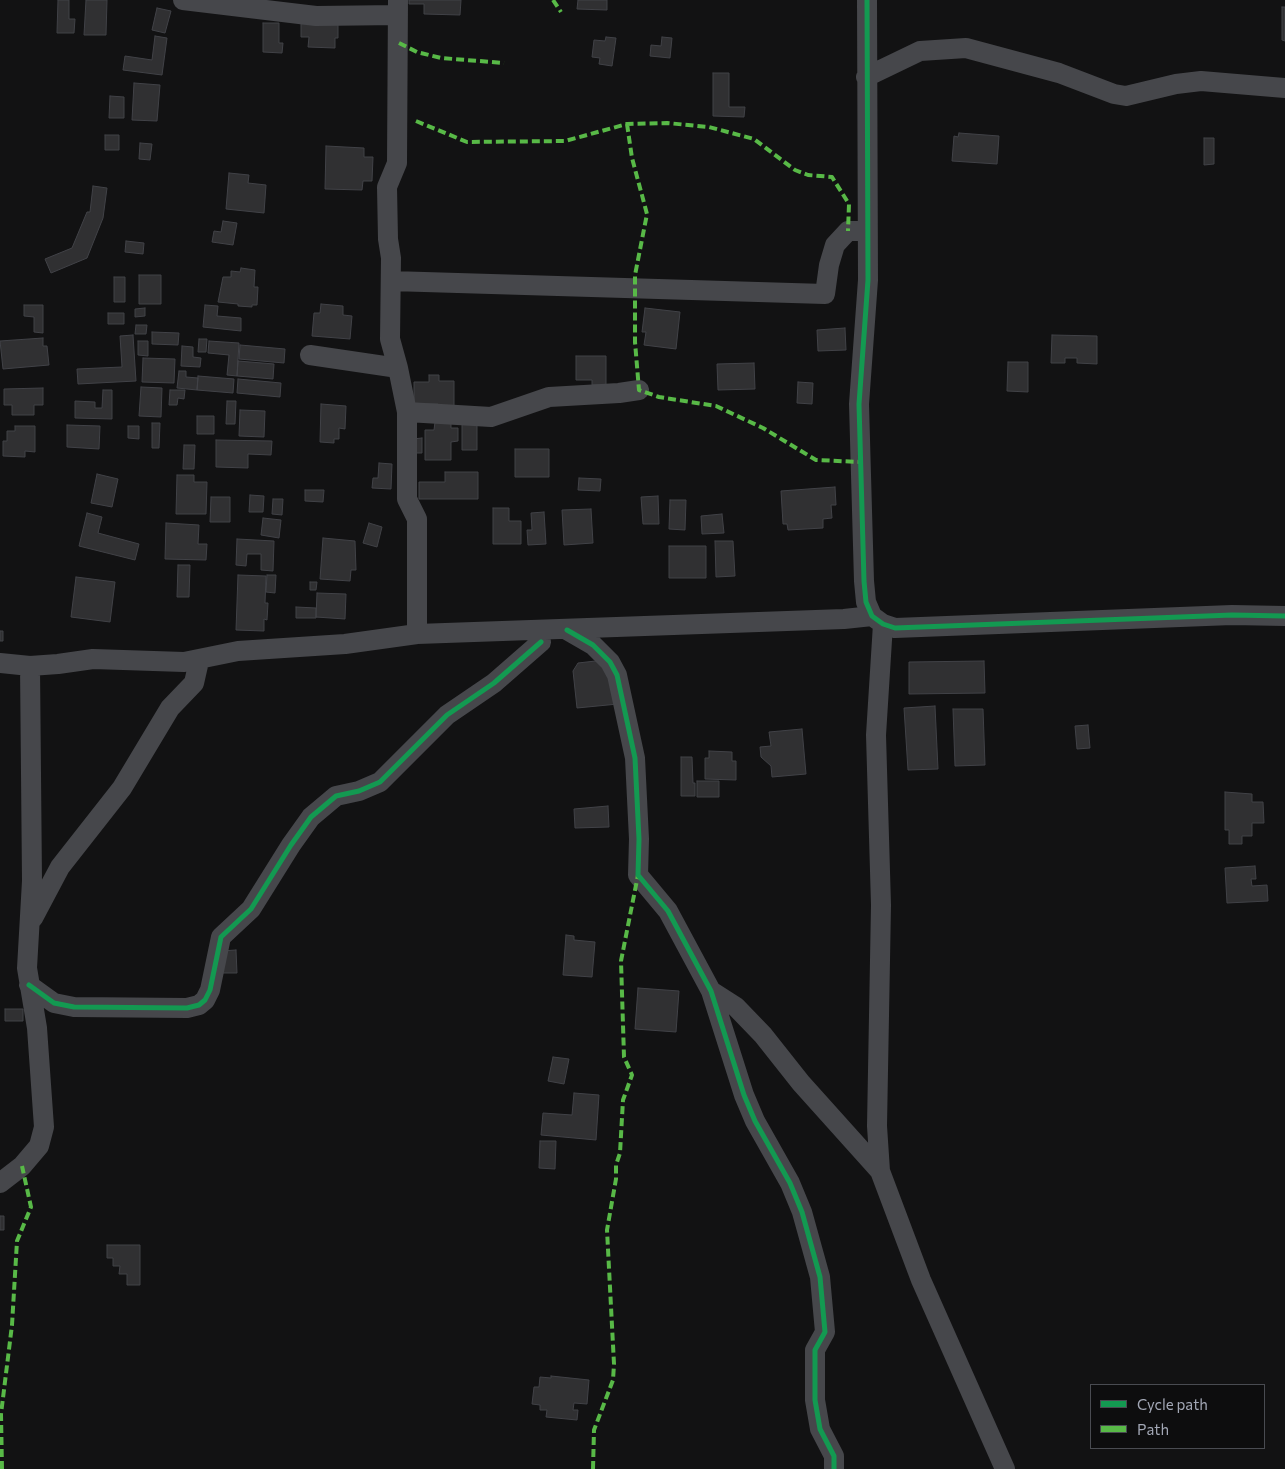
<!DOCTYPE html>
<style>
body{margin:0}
#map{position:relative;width:1285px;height:1469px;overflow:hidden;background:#121213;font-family:Commissioner,sans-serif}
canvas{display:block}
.legend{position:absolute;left:1090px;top:1384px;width:175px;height:65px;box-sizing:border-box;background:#0d0d0e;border:1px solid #494b51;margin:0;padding:6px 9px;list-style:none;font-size:15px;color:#a2a7b5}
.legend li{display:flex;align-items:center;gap:10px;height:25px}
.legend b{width:25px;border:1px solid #494b51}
</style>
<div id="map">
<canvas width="1285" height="1469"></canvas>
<ul class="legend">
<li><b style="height:6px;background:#139951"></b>Cycle path</li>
<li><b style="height:6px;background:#58b947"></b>Path</li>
</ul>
</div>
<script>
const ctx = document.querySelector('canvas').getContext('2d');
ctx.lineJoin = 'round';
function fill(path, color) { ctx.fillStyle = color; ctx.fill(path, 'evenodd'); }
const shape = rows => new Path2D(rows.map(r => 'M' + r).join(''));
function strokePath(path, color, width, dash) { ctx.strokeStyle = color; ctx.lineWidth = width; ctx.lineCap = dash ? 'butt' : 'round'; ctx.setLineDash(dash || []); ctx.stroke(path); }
const building = shape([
 [58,0,69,0,69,19,75,19,74,33,57,33,58,0],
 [86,0,107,0,106,35,84,35,86,0],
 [409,0,461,0,460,15,424,14,424,4,409,4,409,0],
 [578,0,607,0,607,10,577,9,578,0],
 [1282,7,1285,7,1285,41,1282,40,1282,7],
 [157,8,171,11,165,33,152,30,157,8],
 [301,17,338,18,338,38,335,38,335,48,308,47,309,37,301,37,301,17],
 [263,23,279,23,279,43,283,43,282,53,263,52,263,23],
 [155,36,167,38,162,75,123,70,125,56,152,60,155,36],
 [606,37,616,38,612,66,599,64,600,58,592,57,594,40,605,41,606,37],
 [662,37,672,38,670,58,650,56,651,45,661,46,662,37],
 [713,73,729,73,729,107,745,107,744,117,713,116,713,73],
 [134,83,160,85,157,121,132,120,134,83],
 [110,96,124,97,124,118,109,118,110,96],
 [959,133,999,136,997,164,952,161,954,136,958,137,959,133],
 [105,135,119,135,119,150,105,150,105,135],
 [1204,138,1214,138,1214,164,1204,165,1204,138],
 [140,143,152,144,150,160,139,159,140,143],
 [326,146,364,148,364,157,373,157,372,181,363,181,362,190,325,189,326,146],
 [229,173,249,175,248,183,266,185,264,213,226,209,229,173],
 [93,186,107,188,103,218,87,258,51,273,45,259,72,248,87,212,90,212,93,186],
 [223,221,237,223,233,245,212,242,214,231,221,232,223,221],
 [126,241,144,243,143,254,125,252,126,241],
 [241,268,255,270,254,287,258,287,257,305,252,305,252,307,238,306,238,304,218,302,223,277,231,277,231,271,240,272,241,268],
 [139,275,161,275,161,304,139,304,139,275],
 [114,277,125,277,125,302,114,302,114,277],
 [321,304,343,306,343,315,352,316,350,339,312,336,314,313,320,313,321,304],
 [24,305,43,305,43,333,34,332,34,317,24,316,24,305],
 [205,305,218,306,217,316,241,318,241,331,203,327,205,305],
 [145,308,145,316,135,317,135,309,145,308],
 [645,308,680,312,676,349,644,345,646,332,642,332,645,308],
 [108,313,124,313,124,324,108,324,108,313],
 [136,325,147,325,146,334,135,334,136,325],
 [845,328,846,350,818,351,817,330,845,328],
 [152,332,179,333,178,345,152,344,152,332],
 [133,335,136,381,78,384,77,369,122,367,120,336,133,335],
 [1052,335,1097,336,1097,364,1077,363,1077,358,1065,358,1065,363,1051,363,1052,335],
 [43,338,43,346,47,346,49,365,3,369,0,341,43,338],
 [199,339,207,339,206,352,198,352,199,339],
 [138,341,148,341,148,356,138,355,138,341],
 [209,341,239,343,237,376,227,375,229,355,208,353,209,341],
 [240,345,285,349,284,363,239,359,240,345],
 [182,346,193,347,193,357,201,358,200,367,181,366,182,346],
 [576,356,606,356,606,385,592,385,592,380,576,380,576,356],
 [143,358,175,359,174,383,142,382,143,358],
 [238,361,274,364,273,379,237,376,238,361],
 [1008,362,1028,362,1028,392,1007,391,1008,362],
 [754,363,755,389,718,390,717,364,754,363],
 [179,371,186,371,186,377,198,378,197,390,177,388,179,371],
 [429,375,439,375,439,381,454,381,454,410,438,410,438,404,414,404,414,382,429,382,429,375],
 [198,376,234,379,233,393,197,390,198,376],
 [238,379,281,383,280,397,237,393,238,379],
 [798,382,813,383,812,404,797,403,798,382],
 [141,387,162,388,161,417,139,416,141,387],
 [43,388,43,405,34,405,34,415,12,415,12,405,4,405,4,389,43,388],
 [103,390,112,390,112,419,75,418,75,401,95,402,95,408,102,408,103,390],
 [170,390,185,390,184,399,178,398,177,405,169,405,170,390],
 [227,401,236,401,235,424,226,424,227,401],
 [321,404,346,406,345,429,339,428,339,439,334,439,334,443,320,442,321,404],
 [240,410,265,411,264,437,239,436,240,410],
 [197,416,214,416,214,434,197,434,197,416],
 [451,421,451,428,458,428,458,441,451,442,451,460,425,460,425,430,434,430,435,422,451,421],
 [462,421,477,421,477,450,462,450,462,421],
 [152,423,160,423,159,448,152,448,152,423],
 [67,425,100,426,99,449,67,447,67,425],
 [15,426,35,426,35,452,25,451,25,457,3,456,3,441,7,441,7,431,15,431,15,426],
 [128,426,139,426,139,439,128,438,128,426],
 [422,438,422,453,413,453,413,439,422,438],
 [216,440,272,441,271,455,248,454,248,468,216,467,216,440],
 [184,445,195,445,194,469,183,469,184,445],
 [515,449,549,449,549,477,515,477,515,449],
 [379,463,392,464,391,489,372,488,373,478,378,478,379,463],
 [445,472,478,472,478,499,419,499,419,482,445,482,445,472],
 [97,474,118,479,112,507,91,503,97,474],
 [177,475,194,475,194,482,207,482,206,514,176,514,177,475],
 [579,478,601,479,600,491,578,490,579,478],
 [835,487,836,505,831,505,832,518,823,519,823,528,788,530,787,524,783,524,781,491,835,487],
 [305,490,324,490,323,502,305,501,305,490],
 [250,495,264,496,263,512,249,512,250,495],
 [658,496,659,524,643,524,641,497,658,496],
 [211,497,230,497,230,522,210,522,211,497],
 [273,499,283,499,282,515,272,514,273,499],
 [670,500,686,500,685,530,669,529,670,500],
 [493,508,509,508,509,521,521,521,521,544,493,544,493,508],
 [591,509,593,543,564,545,562,510,591,509],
 [544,512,546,544,528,545,527,530,532,530,531,513,544,512],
 [87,513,102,517,98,533,139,544,135,560,79,546,87,513],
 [722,514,724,533,702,534,701,516,722,514],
 [263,518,281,520,279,538,261,535,263,518],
 [166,523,199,525,198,544,207,544,206,560,165,559,166,523],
 [369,523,382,527,377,547,363,543,369,523],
 [323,538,355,541,356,570,351,570,350,581,320,579,323,538],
 [237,539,274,541,273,571,261,570,261,554,247,554,246,566,236,565,237,539],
 [715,541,733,541,735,576,716,577,715,541],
 [669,546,706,546,706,578,669,578,669,546],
 [178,565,190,565,189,597,177,597,178,565],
 [238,575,266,576,265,603,268,603,267,620,264,619,264,631,236,630,238,575],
 [267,575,276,575,275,593,266,592,267,575],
 [76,577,115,582,110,622,71,617,76,577],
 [310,582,317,582,316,590,310,590,310,582],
 [317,593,346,594,345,619,316,617,317,593],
 [296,607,316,608,316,618,296,618,296,607],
 [0,631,3,631,3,641,0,641,0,631],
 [613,659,618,704,577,708,573,671,578,663,613,659],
 [984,661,985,693,909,694,909,662,984,661],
 [935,706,938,769,908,770,904,708,935,706],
 [953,709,983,709,985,765,955,766,953,709],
 [1088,725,1090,748,1077,749,1075,726,1088,725],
 [802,729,806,774,772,777,771,766,761,757,760,747,771,746,769,732,802,729],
 [709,751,732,752,732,761,736,761,736,780,705,779,705,758,709,758,709,751],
 [681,757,692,757,693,783,695,783,695,796,681,796,681,757],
 [697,781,719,781,719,797,697,797,697,781],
 [1225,792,1252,794,1252,802,1263,802,1264,823,1252,823,1252,836,1242,836,1242,844,1229,844,1229,830,1225,830,1225,792],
 [608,806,609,827,575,828,574,809,608,806],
 [1255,866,1256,879,1251,879,1252,886,1267,885,1268,901,1227,903,1225,868,1255,866],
 [566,935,574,936,574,940,595,942,592,977,563,975,566,935],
 [236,950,237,973,222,973,221,951,236,950],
 [638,988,679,991,676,1032,635,1029,638,988],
 [5,1009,23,1009,23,1021,5,1021,5,1009],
 [553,1057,569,1059,564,1084,548,1081,553,1057],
 [574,1093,599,1095,596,1140,541,1135,543,1113,572,1115,574,1093],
 [540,1141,556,1141,555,1169,539,1168,540,1141],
 [0,1216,4,1216,4,1230,0,1230,0,1216],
 [107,1245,140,1245,140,1285,127,1285,127,1274,119,1274,120,1266,113,1266,113,1258,107,1258,107,1245],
 [551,1376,589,1380,587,1404,574,1403,573,1410,578,1410,577,1420,546,1417,547,1410,540,1410,540,1405,532,1404,534,1387,539,1387,540,1377,551,1378,551,1376]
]);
fill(building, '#303032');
strokePath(building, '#414247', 1);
strokePath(shape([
 [183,0,316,16,398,15],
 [867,0,868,280,859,404,864,581,866,602,872,616,883,624,895,628,1232,615,1285,616],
 [866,77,920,51,966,48,1059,73,1114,94,1126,96,1176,84,1201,81,1285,88],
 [391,281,825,294,829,265,835,245,848,231,867,231],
 [310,355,398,368,407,412,491,417,549,397,619,393,639,390],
 [398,368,390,339,391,258,388,239,387,187,397,163,398,0],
 [407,412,407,499,417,519,417,634],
 [883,624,876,735,881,905,877,1126,880,1171,921,1280,1005,1469],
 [567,630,593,645,610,662,617,675,635,758,639,839,638,875,668,911,711,991,744,1095,755,1121,790,1183,802,1212,820,1277,825,1332,815,1350,815,1400,820,1429,834,1456,834,1469],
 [0,663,30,666,58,664,93,659,184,662,238,651,345,644,417,634,844,619,872,616],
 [33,918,60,867,122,788,170,708,194,683,199,661],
 [29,985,54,1003,74,1007,187,1008,199,1005,205,1000,210,990,221,937,251,909,291,845,311,817,336,796,359,791,380,782,447,715,494,683,541,642],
 [711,991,736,1007,763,1035,801,1083,880,1171],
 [0,1183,22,1166,39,1146,44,1127,37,1028,27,968,32,881,30,666]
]), '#46474b', 20);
strokePath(shape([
 [553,0,561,12],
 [399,43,417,52,441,58,504,63],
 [416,121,467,142,565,141,627,124,667,123,709,127,754,139,795,170,808,175,832,177,849,204,848,231],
 [627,124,632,158,647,214,635,275,635,342,639,390,659,397,716,406,763,428,816,460,861,462],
 [2,1469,1,1414,12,1325,17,1241,31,1207,22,1166],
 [593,1469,594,1430,613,1380,614,1364,607,1230,616,1179,616,1165,620,1153,623,1100,632,1075,624,1057,621,961,638,875]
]), '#58b947', 4, [8, 4]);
strokePath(shape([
 [867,0,868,280,859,404,864,581,866,602,872,616,883,624,895,628,1232,615,1285,616],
 [567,630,593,645,610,662,617,675,635,758,639,839,638,875,668,911,711,991,744,1095,755,1121,790,1183,802,1212,820,1277,825,1332,815,1350,815,1400,820,1429,834,1456,834,1469],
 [29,985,54,1003,74,1007,187,1008,199,1005,205,1000,210,990,221,937,251,909,291,845,311,817,336,796,359,791,380,782,447,715,494,683,541,642]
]), '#139951', 5);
</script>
